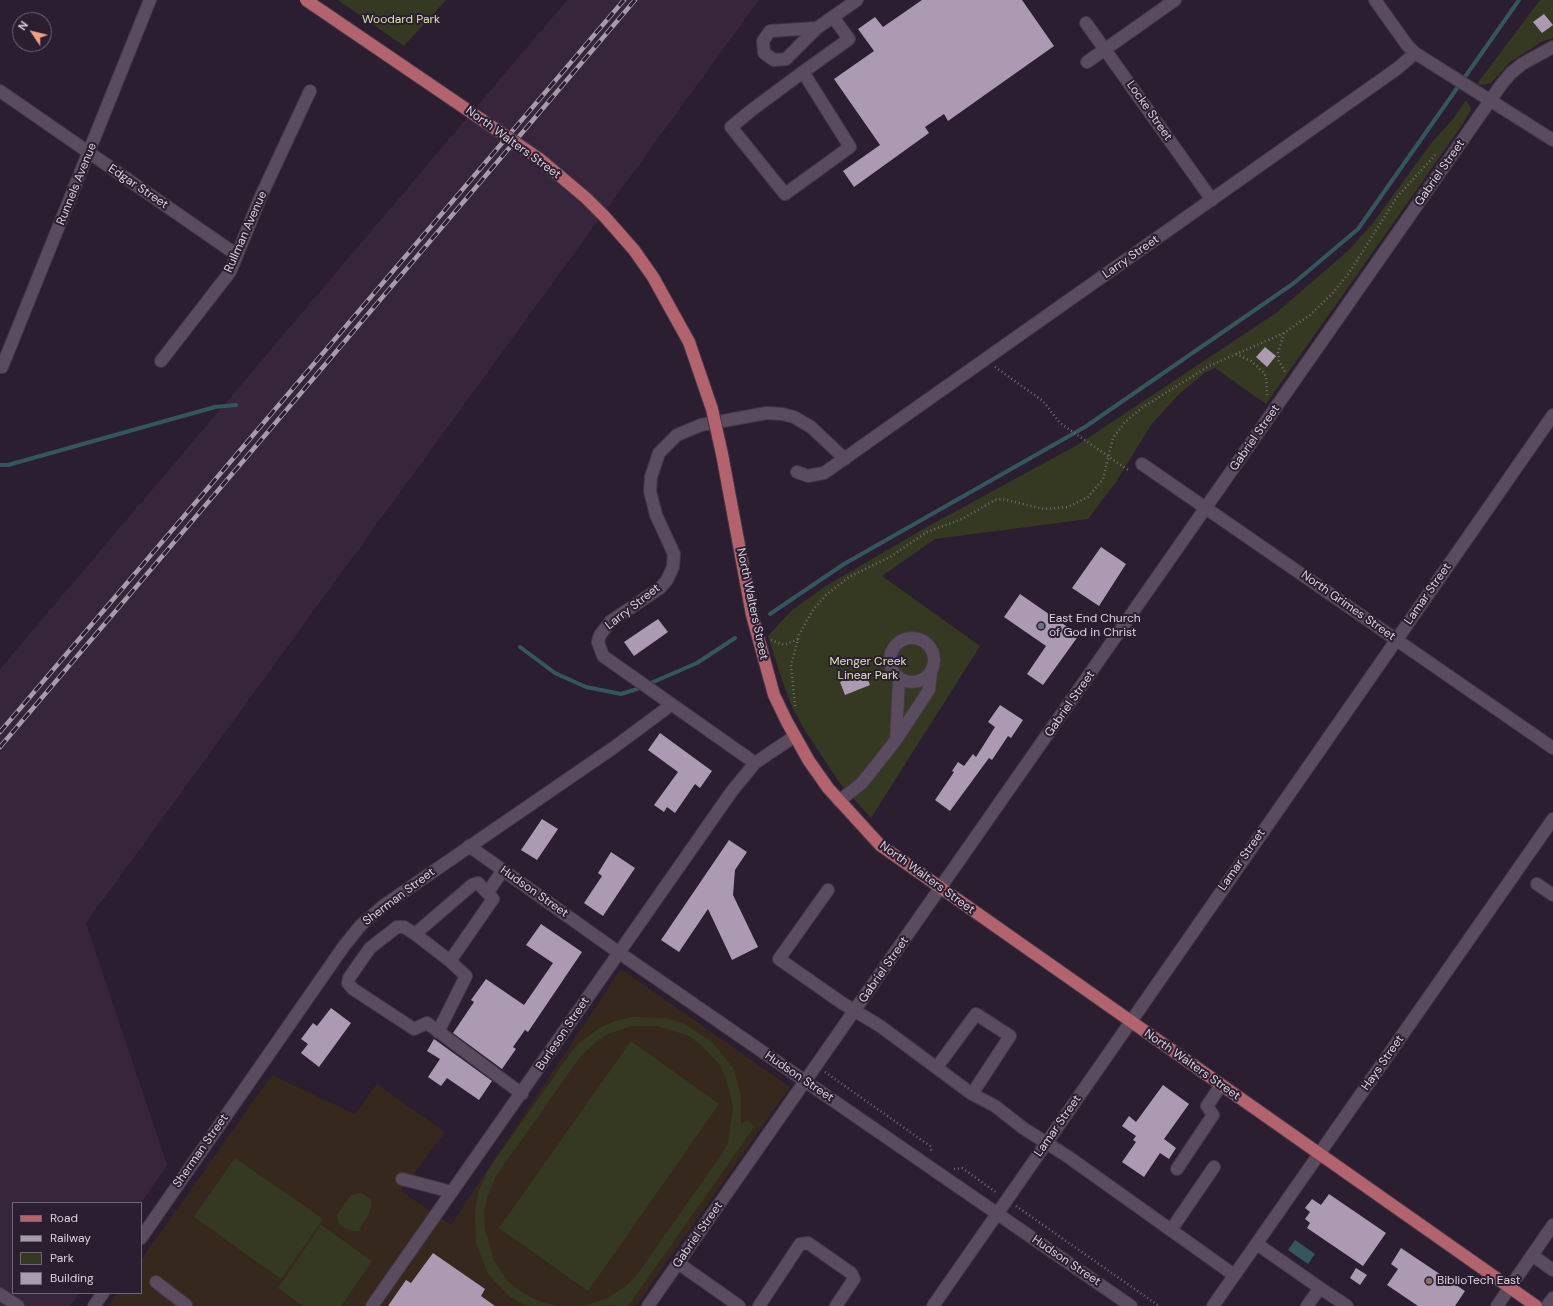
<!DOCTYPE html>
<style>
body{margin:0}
#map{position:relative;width:1553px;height:1306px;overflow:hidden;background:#2b1e30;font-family:"DM Sans",sans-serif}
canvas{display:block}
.legend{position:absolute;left:12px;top:1202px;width:130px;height:92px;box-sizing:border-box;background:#2b1e30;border:1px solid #716676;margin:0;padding:5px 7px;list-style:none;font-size:12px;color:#dbd2de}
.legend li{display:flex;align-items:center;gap:8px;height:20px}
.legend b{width:20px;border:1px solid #716676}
.north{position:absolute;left:12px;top:12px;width:40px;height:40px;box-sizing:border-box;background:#2b1e30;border:1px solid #716676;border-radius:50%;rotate:305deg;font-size:11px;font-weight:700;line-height:16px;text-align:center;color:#dbd2de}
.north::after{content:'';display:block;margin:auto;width:14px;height:18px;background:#f2a07f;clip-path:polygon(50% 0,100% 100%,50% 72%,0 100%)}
</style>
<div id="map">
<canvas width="1553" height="1306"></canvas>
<ul class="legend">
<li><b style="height:5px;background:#b2636d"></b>Road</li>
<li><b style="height:5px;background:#a69caa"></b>Railway</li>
<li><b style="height:11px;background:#353921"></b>Park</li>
<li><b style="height:11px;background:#ac9ab3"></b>Building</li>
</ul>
<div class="north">N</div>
</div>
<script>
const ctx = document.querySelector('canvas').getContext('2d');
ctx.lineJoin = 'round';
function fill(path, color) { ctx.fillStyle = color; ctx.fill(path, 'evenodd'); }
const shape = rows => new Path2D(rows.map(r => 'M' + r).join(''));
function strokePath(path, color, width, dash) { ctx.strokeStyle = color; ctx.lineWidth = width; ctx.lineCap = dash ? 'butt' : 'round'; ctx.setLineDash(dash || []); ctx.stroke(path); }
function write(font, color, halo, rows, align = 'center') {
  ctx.font = font + ' "DM Sans",sans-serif'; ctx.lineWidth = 4; ctx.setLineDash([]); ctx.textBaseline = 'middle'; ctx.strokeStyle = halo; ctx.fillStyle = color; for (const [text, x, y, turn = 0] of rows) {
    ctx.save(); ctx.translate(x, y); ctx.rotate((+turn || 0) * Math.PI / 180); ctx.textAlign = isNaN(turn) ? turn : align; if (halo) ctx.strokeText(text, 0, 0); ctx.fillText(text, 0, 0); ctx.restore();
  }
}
fill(shape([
 [567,0,759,0,86,923,167,1165,141,1203,13,1203,13,1293,79,1293,70,1306,0,1306,0,669]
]), '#37253c');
fill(shape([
 [621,969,790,1087,636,1306,108,1306,118,1293,141,1293,141,1260,272,1075,355,1114,377,1084,445,1132,401,1191,451,1225]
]), '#36281c');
fill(shape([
 [338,0,446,0,404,46],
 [1540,0,1553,0,1553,38,1543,41,1510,62,1491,83,1481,85,1477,84],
 [1466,100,1471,108,1470,112,1460,128,1266,404,1215,368,1206,372,1180,393,1151,425,1116,482,1088,519,935,539,882,576,980,646,871,818,839,782,804,729,793,709,782,680,768,636,792,610,826,586,925,528,1079,444,1276,313,1349,250,1373,223,1432,142,1453,119],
 [633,1017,666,1018,684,1024,711,1041,733,1068,737,1081,741,1096,741,1125,746,1120,755,1126,628,1306,615,1306,616,1305,583,1306,606,1299,626,1286,636,1276,722,1154,728,1142,733,1108,727,1081,720,1065,701,1045,687,1035,657,1026,632,1026,608,1034,597,1041,580,1057,496,1176,488,1195,484,1211,485,1229,493,1258,500,1271,510,1283,524,1294,541,1302,558,1306,526,1306,510,1297,488,1274,476,1243,475,1211,478,1193,488,1170,572,1051,579,1043,601,1027,615,1021],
 [631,1041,719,1104,588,1291,499,1228],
 [235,1158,323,1219,281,1279,194,1217],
 [361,1193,371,1199,371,1209,359,1231,353,1231,341,1226,338,1222,337,1215,351,1195],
 [321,1225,372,1261,341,1306,303,1306,278,1288]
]), '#353921');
fill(shape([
 [1295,1240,1315,1254,1308,1264,1288,1250]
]), '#34565d');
strokePath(shape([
 [0,465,8,465,215,407,236,405],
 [770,614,844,564,1085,427,1294,283,1358,229,1519,0],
 [520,647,555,673,586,687,621,694,637,689,697,663,735,638]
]), '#34565d', 4);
fill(shape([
 [922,0,1022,0,1054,46,948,121,944,114,925,127,929,133,854,187,843,171,880,145,834,79,874,51,858,29,875,17,883,27],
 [1544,14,1553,25,1542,33,1533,22],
 [1265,347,1276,356,1267,367,1256,357],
 [1101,547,1126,564,1099,606,1072,588],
 [1020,594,1079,635,1043,685,1027,674,1046,646,1004,617],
 [658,619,668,632,634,656,624,642],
 [865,672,870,685,845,695,840,682],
 [1000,705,1023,720,1011,738,1008,736,992,760,989,758,950,811,935,800,954,772,952,771,958,762,964,766,973,754,976,757,995,727,988,722],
 [660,733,712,771,700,788,695,784,675,813,667,807,664,812,654,805,678,772,648,750],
 [542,819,558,829,537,860,521,850],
 [729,840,747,852,735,870,733,895,758,947,732,960,708,909,679,952,661,940],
 [611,852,635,868,603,916,584,903,602,876,598,873],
 [541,924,582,952,528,1032,525,1030,513,1047,516,1049,502,1069,453,1033,474,1002,471,1000,486,979,524,1005,553,963,526,945],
 [331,1008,351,1023,319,1067,301,1053,308,1044,301,1039,313,1023,317,1026],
 [434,1039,492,1081,479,1100,447,1078,441,1086,428,1077,440,1059,427,1051],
 [1163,1085,1189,1104,1164,1139,1176,1148,1169,1159,1160,1153,1144,1177,1122,1162,1136,1142,1133,1140,1136,1136,1122,1126,1129,1116,1136,1122],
 [1329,1194,1386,1233,1363,1266,1307,1228,1310,1223,1305,1219,1310,1212,1305,1208,1312,1199,1321,1205],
 [1401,1248,1465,1291,1455,1306,1418,1306,1387,1285,1398,1269,1391,1264],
 [433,1253,485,1289,481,1296,495,1306,388,1306,406,1280,411,1283],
 [1356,1268,1367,1275,1360,1285,1350,1278]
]), '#ac9ab3');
const minor = shape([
 [1375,0,1407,45,1415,53,1553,140],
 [1086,23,1212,200],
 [817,28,770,31,763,41,764,53,774,60,786,59,817,28,857,0],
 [1087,62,1175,0],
 [803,72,850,147,785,194,731,127,753,109,803,72,849,39,833,17],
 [0,91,237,255],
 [161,361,230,272,261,196,310,91],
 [2,367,150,0],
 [1142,464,1553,748],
 [797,472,808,476,824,473,1398,68,1415,53],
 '890 660a22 22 0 1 1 44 0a22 22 0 1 1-44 0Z',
 [896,739,899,679],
 [755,763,603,656,598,642,600,635,611,621,660,588,667,580,673,567,674,554,656,515,650,491,651,477,659,453,677,435,701,425,767,413,782,414,794,417,811,427,845,459],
 [839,801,862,783,896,740,929,690,931,672],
 [469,846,618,952,1131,1306],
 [1537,884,1553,895],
 [828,890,779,959,842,1003,880,1026,972,1094,995,1106,1023,1128,1067,1156,1234,1275],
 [488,892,503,870],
 [415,934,450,961],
 [438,1032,466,976,450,961,493,899,478,883,472,885,415,934,404,927,397,927,370,948,349,978,348,983,353,989,414,1029,427,1023,522,1094],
 [937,1067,976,1014,1010,1036,972,1094],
 [1177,1169,1213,1115,1207,1106,1221,1085],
 [402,1179,452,1192],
 [1171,1230,1214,1167],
 [141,1238,344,946,361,925,383,906,613,748,671,705],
 [1257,1244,1320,1288,1307,1306],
 [1532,1255,1553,1270],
 [678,1263,739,1306],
 [156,1282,186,1305],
 [1320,1288,1347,1306],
 [0,1294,18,1306],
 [94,1306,103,1293],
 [372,1306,732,791,755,763,795,736],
 [648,1306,1501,85,1511,73,1522,64,1553,47],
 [759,1306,800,1244,808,1243,851,1273,854,1279,836,1306],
 [933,1306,1553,415],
 [1213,1306,1553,819],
 [1497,1306,1553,1225],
 [1547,1306,1553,1298]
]);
const major = shape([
 [722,454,752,615,774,695,787,722,809,761,828,788,880,845,1536,1306]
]);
strokePath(minor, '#443847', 14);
strokePath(major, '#443847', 14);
strokePath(shape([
 [1284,333,1278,353,1279,361,1285,372],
 [1236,354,1251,361,1262,371,1266,376,1267,397],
 [995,367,1043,401,1060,423,1128,470],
 [771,640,784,645,798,639],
 [795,706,791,665,799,635,813,610,826,595,849,577,890,557,927,532,962,519,995,500,1002,499,1044,509,1068,507,1088,497,1103,479,1113,438,1125,422,1143,407,1209,366,1284,333,1310,315,1332,294,1349,273,1397,197,1436,154],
 [825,1072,930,1146,932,1153],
 [954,1169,962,1168,997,1193],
 [1016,1206,1159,1306]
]), '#766a7a', 2.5, [1, 3]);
strokePath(minor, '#5a4b5f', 12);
strokePath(major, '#b2636d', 12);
const rail = shape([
 [0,732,624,0],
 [0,747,635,0]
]);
strokePath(rail, '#a69caa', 4.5);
strokePath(rail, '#2b1e30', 3, [9]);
const majorBridge = shape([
 [306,0,541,160,586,198,605,217,634,250,653,277,689,342,712,409,722,454]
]);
strokePath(majorBridge, '#443847', 14, []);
strokePath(majorBridge, '#b2636d', 12);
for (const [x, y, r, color] of [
 [1041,626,4,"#6b7280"],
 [1429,1281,4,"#8d6e63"]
]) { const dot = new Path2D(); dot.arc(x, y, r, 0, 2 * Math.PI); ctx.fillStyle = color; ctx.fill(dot); strokePath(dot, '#2b1e30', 1.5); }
write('12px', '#dae3ae', '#2b1e30', [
 ["Woodard Park",401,20],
 ["Menger Creek",868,662],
 ["Linear Park",868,676]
]);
write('12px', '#dbd2de', '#2b1e30', [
 ["Locke Street",1149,111,55],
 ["North Walters Street",513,143,36],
 ["Gabriel Street",1440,173,-55],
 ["Runnels Avenue",77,184,-68],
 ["Edgar Street",138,187,34],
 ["Rullman Avenue",246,232,-66],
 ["Larry Street",1131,257,-35],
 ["Gabriel Street",1255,438,-55],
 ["Lamar Street",1428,594,-55],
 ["North Walters Street",752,604,78],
 ["North Grimes Street",1348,606,35],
 ["Larry Street",633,607,-38],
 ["Gabriel Street",1070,704,-55],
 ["Lamar Street",1242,860,-55],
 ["North Walters Street",927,878,36],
 ["Hudson Street",534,892,35],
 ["Sherman Street",399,897,-37],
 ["Gabriel Street",884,970,-55],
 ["Burleson Street",563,1034,-56],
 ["Hays Street",1383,1063,-55],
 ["North Walters Street",1192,1065,35],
 ["Hudson Street",799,1077,34],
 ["Lamar Street",1058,1126,-55],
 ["Sherman Street",201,1151,-55],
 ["Gabriel Street",698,1235,-55],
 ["Hudson Street",1066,1261,34]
]);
write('12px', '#dbd2de', '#2b1e30', [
 ["East End Church",1049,619],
 ["of God in Christ",1049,633],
 ["BiblioTech East",1437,1281]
], 'left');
</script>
